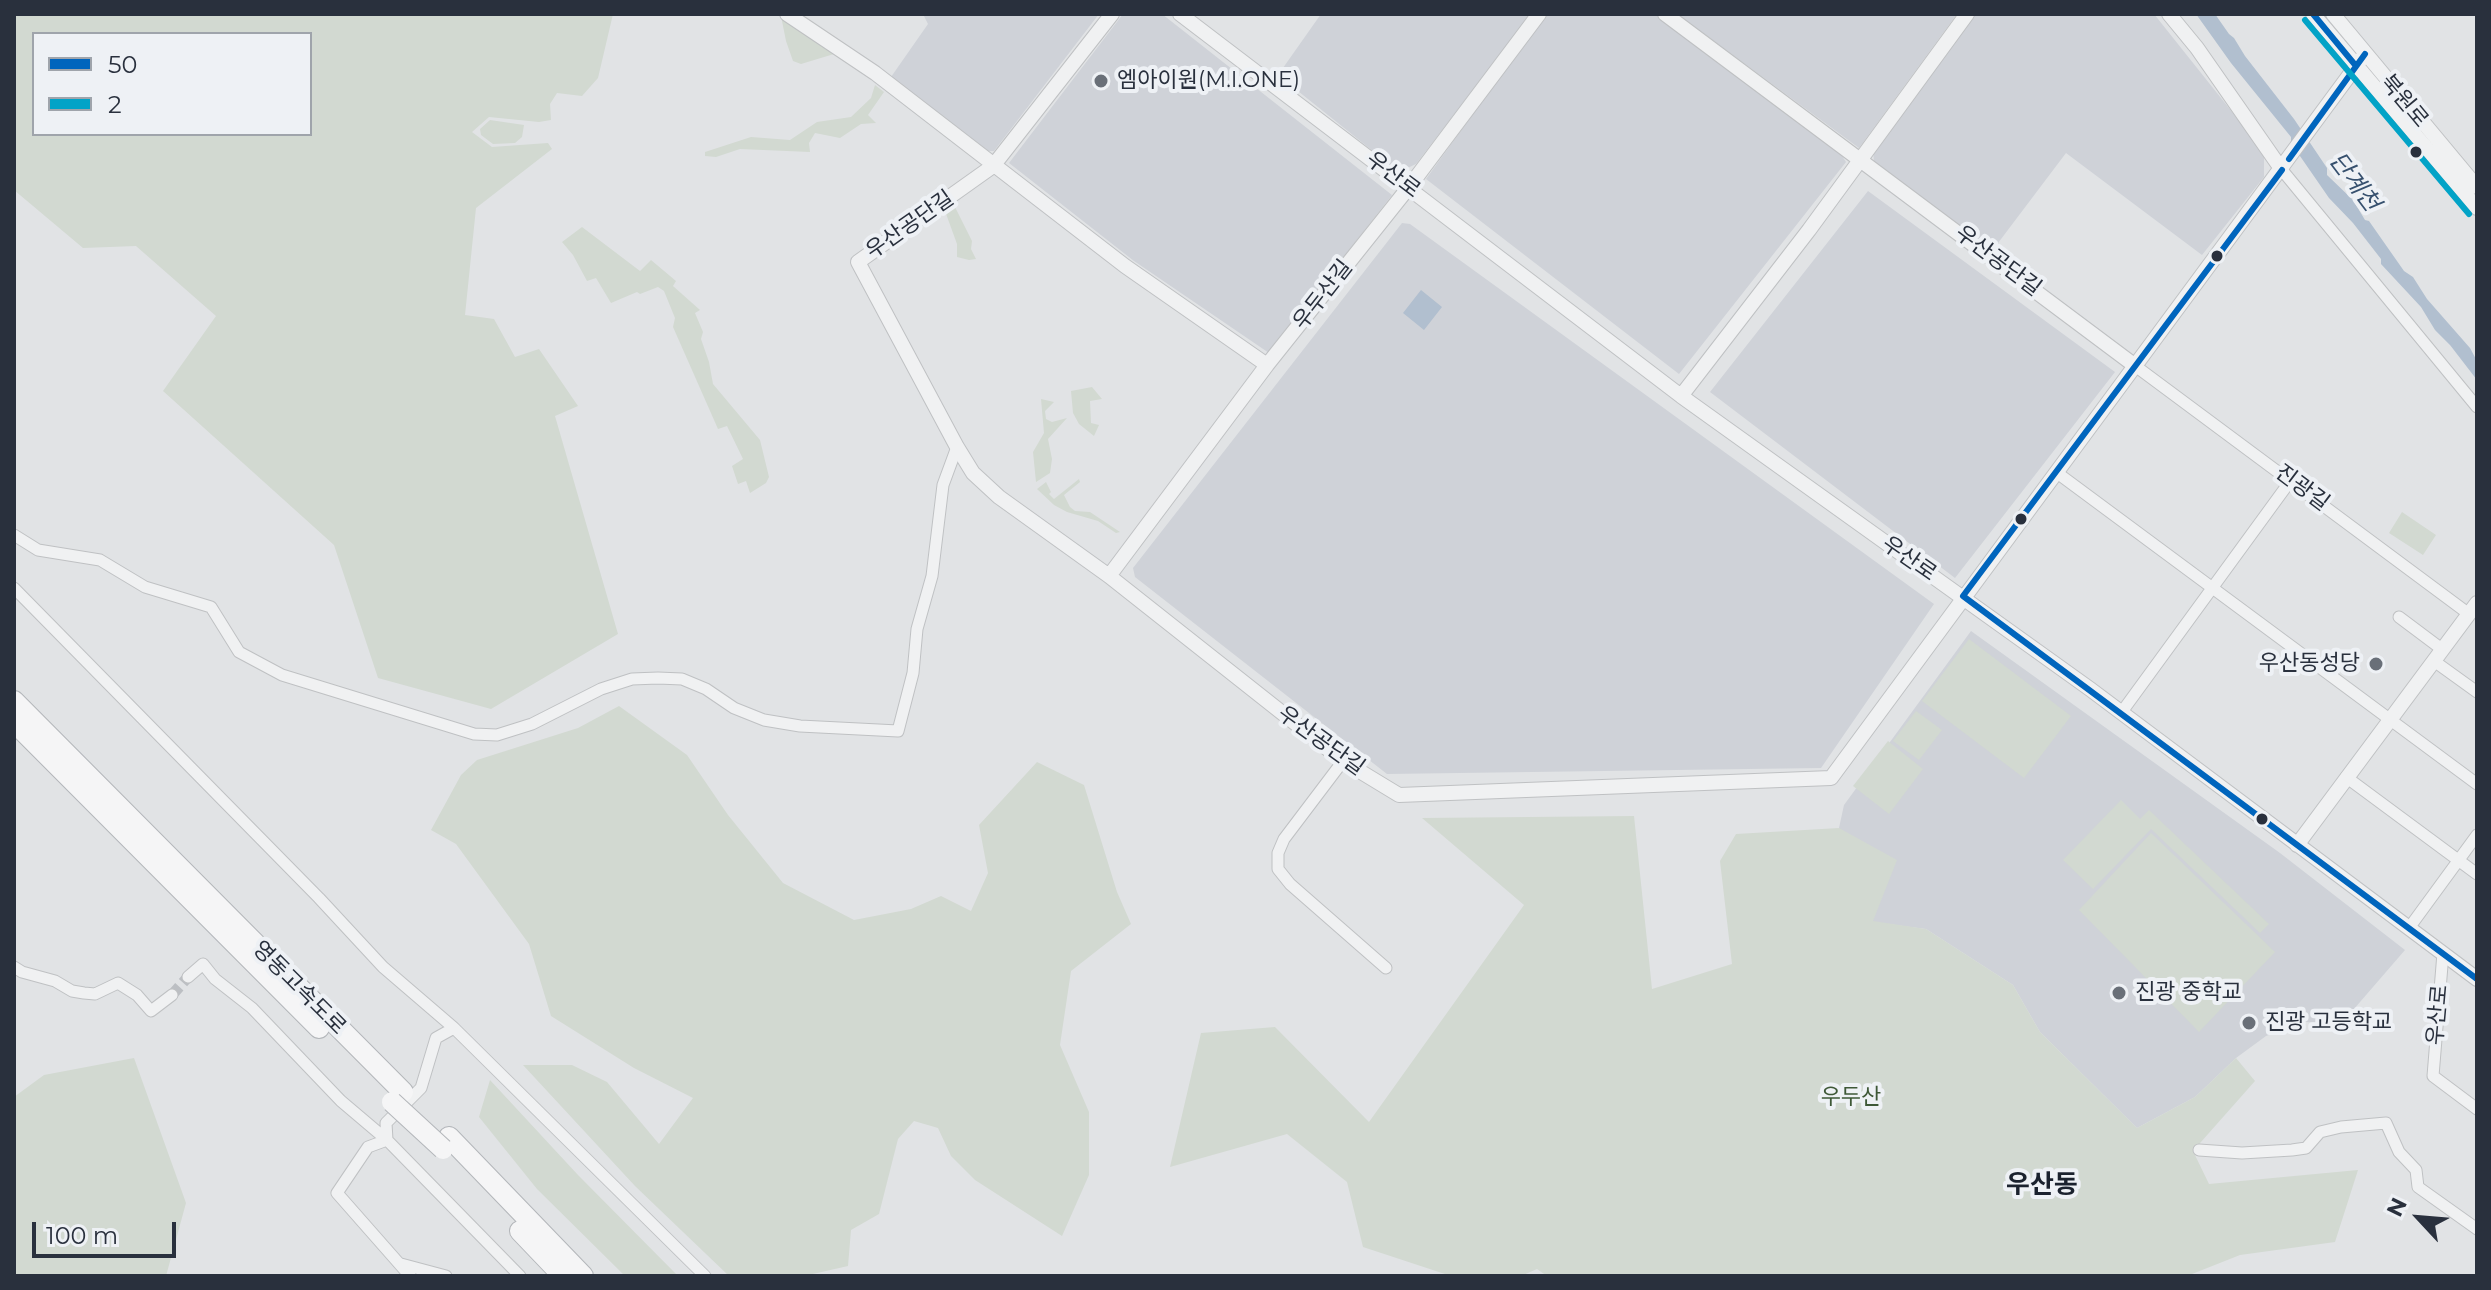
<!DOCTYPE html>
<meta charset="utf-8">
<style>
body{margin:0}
#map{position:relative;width:2491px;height:1290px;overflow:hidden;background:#e1e3e5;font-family:Montserrat,sans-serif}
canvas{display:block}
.frame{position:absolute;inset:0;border:16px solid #29303d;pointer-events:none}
.legend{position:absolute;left:32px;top:32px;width:280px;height:104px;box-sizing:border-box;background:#eef1f5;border:2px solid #9fa4ab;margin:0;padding:10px 14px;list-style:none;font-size:24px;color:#29303d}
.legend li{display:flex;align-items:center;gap:16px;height:40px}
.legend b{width:40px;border:2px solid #9fa4ab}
.north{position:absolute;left:2379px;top:1178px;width:80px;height:80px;-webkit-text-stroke:6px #eef1f5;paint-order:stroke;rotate:296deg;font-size:22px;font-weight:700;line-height:32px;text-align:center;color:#29303d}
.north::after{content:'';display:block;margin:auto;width:28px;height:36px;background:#29303d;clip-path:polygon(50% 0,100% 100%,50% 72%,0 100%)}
.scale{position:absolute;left:32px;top:1222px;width:144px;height:36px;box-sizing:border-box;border:4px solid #29303d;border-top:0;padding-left:10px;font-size:24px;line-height:28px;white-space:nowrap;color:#29303d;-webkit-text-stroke:6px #eef1f5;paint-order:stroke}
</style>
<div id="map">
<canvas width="2491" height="1290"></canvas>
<div class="frame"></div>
<ul class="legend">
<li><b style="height:10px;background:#0065bd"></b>50</li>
<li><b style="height:10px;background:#02a3c7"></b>2</li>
</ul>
<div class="north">N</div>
<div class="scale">100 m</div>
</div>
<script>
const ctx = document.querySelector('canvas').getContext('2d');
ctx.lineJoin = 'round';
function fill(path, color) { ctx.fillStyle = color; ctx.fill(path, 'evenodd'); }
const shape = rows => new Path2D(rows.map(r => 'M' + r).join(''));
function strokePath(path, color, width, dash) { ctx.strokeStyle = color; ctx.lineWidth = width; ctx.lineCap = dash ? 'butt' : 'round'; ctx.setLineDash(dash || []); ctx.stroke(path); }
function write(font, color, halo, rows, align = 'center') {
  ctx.font = font + ' Montserrat,"Noto Sans KR",sans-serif'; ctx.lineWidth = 8; ctx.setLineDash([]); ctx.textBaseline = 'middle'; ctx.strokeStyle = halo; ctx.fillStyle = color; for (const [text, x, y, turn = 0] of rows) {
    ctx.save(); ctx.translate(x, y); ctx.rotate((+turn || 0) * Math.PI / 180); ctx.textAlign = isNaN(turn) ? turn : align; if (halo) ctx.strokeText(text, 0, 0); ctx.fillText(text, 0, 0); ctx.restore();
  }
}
fill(shape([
 [923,14,1099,14,994,151,988,151,891,77,928,24],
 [1123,14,1162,14,1392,195,1269,353,1134,261,1009,163],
 [1321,14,1531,14,1416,164,1399,172,1278,75],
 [1545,14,1656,14,1838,150,1846,162,1679,374,1426,179],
 [1677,14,1957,14,1859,148],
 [1973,14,2154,14,2264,152,2264,177,2202,255,2066,153,1992,251,1874,163,1873,149],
 [1868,191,2115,372,1955,578,1710,392],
 [1402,223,1410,224,1934,604,1821,768,1387,774,1135,577,1133,568],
 [1971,631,2280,853,2405,950,2341,1024,2306,1022,2266,1036,2236,1058,2195,1097,2137,1128,2040,1032,2013,985,1926,929,1872,922,1839,828,1844,805]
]), '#cfd2d8');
fill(shape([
 [14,14,613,14,598,78,582,96,557,93,550,104,551,120,539,122,489,117,472,132,492,147,548,143,552,149,476,208,465,315,494,319,515,357,539,349,578,406,555,416,618,634,491,709,378,678,334,545,163,391,216,316,136,246,83,248,14,190],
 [310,34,310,134,34,134,34,34],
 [781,16,834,54,801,64,793,61,786,41],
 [875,85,884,92,868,115,876,123,861,124,840,138,815,133,809,143,810,152,740,149,716,157,705,156,705,152,751,137,790,140,817,122,851,117,871,98],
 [490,120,524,125,522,137,515,143,493,144,481,135,480,129],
 [954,205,972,241,971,249,976,259,969,260,957,257,957,244,945,211],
 [582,227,640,271,651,260,676,281,673,286,700,310,695,313,703,332,701,339,709,362,713,384,760,440,769,477,766,483,750,493,746,481,738,484,732,466,743,459,727,426,718,429,673,327,675,318,664,291,658,287,640,294,637,292,611,303,596,278,587,281,573,255,562,242],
 [1092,387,1102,399,1090,401,1091,423,1099,425,1094,436,1079,424,1073,413,1071,391],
 [1041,399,1054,402,1045,411,1046,419,1052,422,1067,418,1048,439,1052,459,1050,473,1036,482,1033,452,1044,433],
 [1079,479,1080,482,1064,495,1070,507,1075,511,1090,512,1120,532,1116,533,1098,521,1067,512,1054,505,1037,489,1046,482,1051,492,1049,494,1054,499],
 [2402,512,2436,535,2423,555,2389,533],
 [1969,639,2071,716,2024,778,1922,701],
 [619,706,687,755,728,815,783,883,854,920,911,909,941,896,971,911,988,873,979,825,1037,762,1084,785,1117,892,1131,924,1071,971,1060,1045,1089,1112,1089,1175,1062,1236,975,1180,951,1156,938,1128,914,1121,898,1139,879,1214,851,1230,848,1266,804,1276,729,1276,635,1186,523,1065,572,1065,607,1082,659,1144,693,1098,634,1068,551,1016,529,944,456,844,431,830,461,775,477,760,578,728],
 [1916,711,1942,730,1919,760,1893,741],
 [1888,741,1923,769,1889,814,1853,786],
 [2121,800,2140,819,2149,810,2269,924,2260,933,2151,829,2093,889,2063,860],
 [1634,816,1652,989,1732,964,1720,861,1736,834,1839,828,1897,860,1873,921,1926,929,2013,985,2040,1032,2137,1128,2195,1097,2236,1058,2255,1081,2193,1151,2209,1184,2358,1170,2335,1242,2240,1255,2187,1276,1547,1276,1537,1269,1521,1276,1451,1276,1363,1247,1347,1182,1287,1134,1170,1167,1201,1033,1275,1027,1369,1122,1524,905,1422,818],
 [2151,833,2275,952,2199,1032,2079,910],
 [134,1058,186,1203,166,1276,14,1276,14,1097,44,1075],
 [490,1080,578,1175,678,1276,625,1276,537,1189,479,1117]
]), '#d2d9d1');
fill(shape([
 [2196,14,2215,14,2229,34,2234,38,2245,56,2294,119,2327,168,2327,175,2353,200,2365,220,2369,221,2404,271,2413,277,2427,299,2470,348,2477,361,2477,380,2450,345,2435,330,2421,307,2381,264,2381,259,2353,223,2329,198,2291,143,2291,137,2231,63],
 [1421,290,1442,307,1424,330,1403,313]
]), '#b1bfcf');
strokePath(shape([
 [172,995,188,977]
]), '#bcbfc3', 11, [11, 5.5]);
const minor = shape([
 [2282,170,2477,407],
 [2134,365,2469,614],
 [2056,472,2477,784],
 [14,535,38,550,100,560,145,587,211,607,239,652,282,675,474,734,497,735,532,724,601,689,632,679,658,678,682,679,706,689,734,708,764,720,800,726,898,731,913,673,917,629,932,576,943,485,957,447],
 [14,588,319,898,383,967,454,1028,705,1276],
 [2399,617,2443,650],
 [2434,661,2477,692],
 [2121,713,2291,480],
 [1343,761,1284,839,1278,853,1278,869,1290,884,1386,968],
 [2346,777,2477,874],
 [2409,928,2477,835],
 [2443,953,2433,1076,2477,1109],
 [14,967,22,972,55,981,72,991,84,993,95,994,118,983,137,995,151,1011,172,995],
 [188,977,203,964,215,979,252,1008,341,1101,387,1140,386,1123,421,1088,436,1038,454,1028],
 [2199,1150,2242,1153,2292,1150,2306,1148,2320,1132,2341,1127,2386,1123,2399,1152,2416,1170,2418,1187,2477,1229],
 [401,1264,446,1276],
 [410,1276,337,1193,368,1147,387,1140,520,1276]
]);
const tertiary = shape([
 [787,14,875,73,1125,266,1267,365],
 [1112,14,993,166,858,262,957,447,973,473,999,497,1109,576,1343,761,1399,795,1831,778,2365,54],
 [1180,14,1681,396,2090,689,2477,979],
 [1665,14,2134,365],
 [2169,14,2197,48,2282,170],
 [2313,14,2477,208],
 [2333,14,2477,187],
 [1681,396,1809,230,1967,14],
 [1109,576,1267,365,1409,187,1539,14],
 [2297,845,2477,603]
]);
const motorway = shape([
 [14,701,403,1092],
 [14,722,319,1028],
 [449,1137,583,1276],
 [520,1231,563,1276]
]);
strokePath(minor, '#bfc1c3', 13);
strokePath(tertiary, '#bfc1c3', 16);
strokePath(motorway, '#b3b6ba', 22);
strokePath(minor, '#f0f1f2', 11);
strokePath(tertiary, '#f0f1f2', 14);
strokePath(motorway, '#f5f5f6', 20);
const motorwayBridge = shape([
 [392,1102,443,1149]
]);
strokePath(motorwayBridge, '#b3b6ba', 22, []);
strokePath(motorwayBridge, '#f5f5f6', 20);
strokePath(shape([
 [2313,14,2356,66],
 [2289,159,2365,54],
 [1963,596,2477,979],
 [1963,596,2282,170]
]), '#0065bd', 6);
strokePath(shape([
 [2305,20,2469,214]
]), '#02a3c7', 6);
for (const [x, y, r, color] of [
 [1101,81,8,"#696f78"],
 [2416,152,7,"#29303d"],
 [2217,256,7,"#29303d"],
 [2021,519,7,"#29303d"],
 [2376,664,8,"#696f78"],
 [2262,819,7,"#29303d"],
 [2119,993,8,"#696f78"],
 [2249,1023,8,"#696f78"]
]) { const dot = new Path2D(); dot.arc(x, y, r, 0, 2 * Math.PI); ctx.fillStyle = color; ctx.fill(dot); strokePath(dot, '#eef1f5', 3); }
write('22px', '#29303d', '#eef1f5', [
 ["엠아이원(M.I.ONE)",1117,81],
 ["우산동성당",2360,664,"right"],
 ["진광 중학교",2135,993],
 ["진광 고등학교",2265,1023]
], 'left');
write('22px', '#29303d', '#eef1f5', [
 ["북원로",2404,101,50],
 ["우산로",1393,175,37],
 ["우산공단길",910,225,-35],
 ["우산공단길",1998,261,37],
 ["우두산길",1323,295,-52],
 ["진광길",2302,488,37],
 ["우산로",1909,559,35],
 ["우산공단길",1321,741,36],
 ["영동고속도로",299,988,45],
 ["우산로",2438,1015,-85]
]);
write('22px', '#3e5837', '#eef1f5', [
 ["우두산",1851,1098]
]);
write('italic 24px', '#36506e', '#eef1f5', [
 ["단계천",2354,182,53]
]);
write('bold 26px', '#1b222e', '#eef1f5', [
 ["우산동",2042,1185]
]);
</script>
